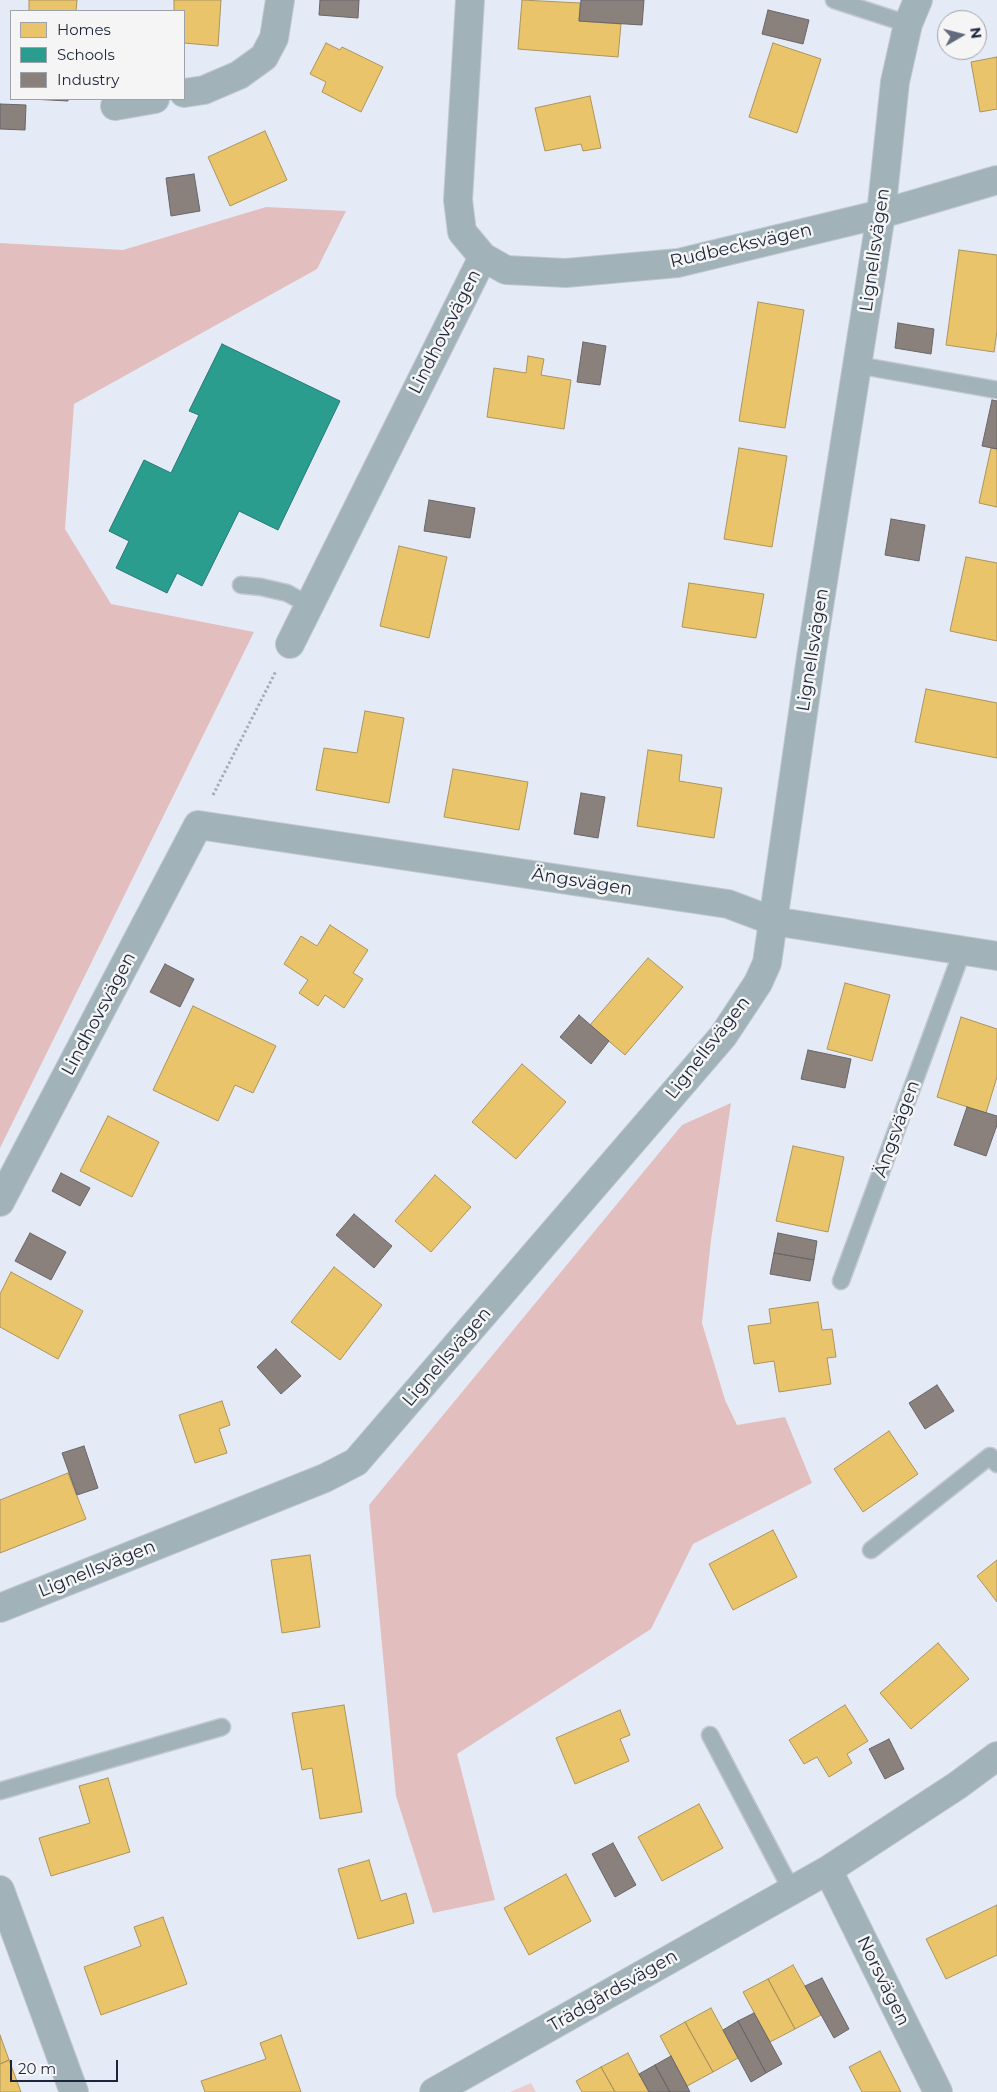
<!DOCTYPE html>
<meta charset="utf-8">
<style>
body{margin:0}
#map{position:relative;width:997px;height:2092px;overflow:hidden;background:#e5ebf6;font-family:Montserrat,sans-serif}
canvas{display:block}
.legend{position:absolute;left:10px;top:10px;width:175px;height:90px;box-sizing:border-box;background:#f5f5f5;border:1px solid #9ea2aa;margin:0;padding:6px 9px;list-style:none;font-size:15px;color:#1c253a}
.legend li{display:flex;align-items:center;gap:10px;height:25px}
.legend b{width:25px;border:1px solid #9ea2aa}
.north{position:absolute;left:937px;top:10px;width:50px;height:50px;box-sizing:border-box;background:#f5f5f5;border:1px solid #9ea2aa;border-radius:50%;rotate:82deg;font-size:14px;font-weight:700;line-height:20px;text-align:center;color:#1c253a}
.north::after{content:'';display:block;margin:auto;width:18px;height:22px;background:#626a7c;clip-path:polygon(50% 0,100% 100%,50% 72%,0 100%)}
.scale{position:absolute;left:10px;top:2060px;width:108px;height:22px;box-sizing:border-box;border:2px solid #1c253a;border-top:0;padding-left:6px;font-size:15px;line-height:18px;white-space:nowrap;color:#1c253a;-webkit-text-stroke:4px #f5f5f5;paint-order:stroke}
</style>
<div id="map">
<canvas width="997" height="2092"></canvas>
<ul class="legend">
<li><b style="height:14px;background:#e9c46a"></b>Homes</li>
<li><b style="height:14px;background:#2a9d8f"></b>Schools</li>
<li><b style="height:14px;background:#8a817c"></b>Industry</li>
</ul>
<div class="north">N</div>
<div class="scale">20 m</div>
</div>
<script>
const ctx = document.querySelector('canvas').getContext('2d');
ctx.lineJoin = 'round';
function fill(path, color) { ctx.fillStyle = color; ctx.fill(path, 'evenodd'); }
const shape = rows => new Path2D(rows.map(r => 'M' + r).join(''));
function strokePath(path, color, width, dash) { ctx.strokeStyle = color; ctx.lineWidth = width; ctx.lineCap = dash ? 'butt' : 'round'; ctx.setLineDash(dash || []); ctx.stroke(path); }
function write(font, color, halo, rows, align = 'center') {
  ctx.font = font + ' Montserrat,sans-serif'; ctx.lineWidth = 5; ctx.setLineDash([]); ctx.textBaseline = 'middle'; ctx.strokeStyle = halo; ctx.fillStyle = color; for (const [text, x, y, turn = 0] of rows) {
    ctx.save(); ctx.translate(x, y); ctx.rotate((+turn || 0) * Math.PI / 180); ctx.textAlign = isNaN(turn) ? turn : align; if (halo) ctx.strokeText(text, 0, 0); ctx.fillText(text, 0, 0); ctx.restore();
  }
}
fill(shape([
 [531,2083,536,2092,510,2092]
]), '#eacccd');
fill(shape([
 [266,207,346,211,317,269,74,404,65,529,111,604,254,632,0,1148,0,243,123,250],
 [731,1103,711,1240,702,1323,725,1400,737,1425,785,1417,812,1483,693,1544,651,1629,457,1754,495,1900,433,1913,396,1796,369,1505,682,1125]
]), '#e3bebf');
const homes = shape([
 [29,0,77,0,76,11,29,11,29,0],
 [174,0,221,0,218,46,184,43,184,11,174,11,174,0],
 [522,0,580,3,579,21,621,24,618,57,518,49,522,0],
 [326,43,340,50,342,47,383,67,361,112,322,92,326,82,310,74,326,43],
 [773,43,821,59,797,133,749,117,773,43],
 [997,57,997,109,980,112,971,62,997,57],
 [590,96,601,148,583,151,581,144,545,151,535,108,590,96],
 [265,131,287,180,230,206,208,157,265,131],
 [959,250,997,255,997,331,994,352,946,345,959,250],
 [758,302,804,310,785,428,739,421,758,302],
 [528,356,544,359,541,375,571,380,564,429,487,417,494,368,526,373,528,356],
 [739,448,787,456,772,547,724,539,739,448],
 [991,448,997,449,997,507,979,503,991,448],
 [399,546,447,557,429,638,380,626,399,546],
 [966,557,997,563,997,641,950,631,966,557],
 [689,583,764,594,756,638,682,627,689,583],
 [926,689,997,703,997,758,915,742,926,689],
 [365,711,404,718,389,803,316,790,324,748,357,753,365,711],
 [648,750,682,755,679,781,722,788,714,838,637,826,648,750],
 [453,769,528,782,519,830,444,817,453,769],
 [330,925,368,950,353,973,363,979,344,1008,325,995,318,1006,299,993,308,980,284,964,301,936,317,946,330,925],
 [648,958,683,987,625,1055,590,1025,648,958],
 [845,983,890,995,872,1061,827,1049,845,983],
 [193,1006,276,1046,253,1093,235,1085,218,1121,153,1090,193,1006],
 [961,1017,997,1029,997,1077,986,1113,937,1097,961,1017],
 [522,1064,566,1102,516,1159,472,1122,522,1064],
 [108,1116,159,1142,132,1197,80,1171,108,1116],
 [793,1146,844,1157,828,1232,776,1221,793,1146],
 [435,1175,471,1207,431,1252,395,1221,435,1175],
 [334,1267,382,1305,340,1360,291,1322,334,1267],
 [11,1272,83,1311,58,1359,0,1327,0,1294,11,1272],
 [818,1302,822,1330,832,1329,836,1357,827,1358,831,1384,779,1392,774,1361,754,1364,748,1326,771,1323,769,1309,818,1302],
 [222,1401,230,1425,219,1429,227,1453,195,1463,179,1415,222,1401],
 [889,1431,918,1474,863,1512,834,1469,889,1431],
 [68,1473,86,1519,0,1553,0,1500,68,1473],
 [773,1530,797,1577,733,1610,709,1564,773,1530],
 [310,1555,320,1627,282,1633,271,1560,310,1555],
 [997,1560,997,1602,977,1576,997,1560],
 [938,1643,969,1679,911,1729,880,1693,938,1643],
 [344,1705,362,1812,320,1819,312,1768,302,1770,292,1713,344,1705],
 [845,1705,868,1741,847,1754,852,1763,829,1777,817,1757,804,1764,789,1740,845,1705],
 [620,1710,630,1735,620,1739,629,1761,575,1784,556,1738,620,1710],
 [108,1778,130,1852,51,1876,39,1838,90,1823,79,1786,108,1778],
 [699,1804,723,1848,662,1881,638,1837,699,1804],
 [369,1860,381,1901,406,1893,414,1923,358,1939,338,1869,369,1860],
 [566,1874,591,1921,529,1955,504,1908,566,1874],
 [997,1905,997,1955,946,1979,926,1939,997,1905],
 [163,1917,187,1984,101,2015,84,1967,141,1946,134,1927,163,1917],
 [793,1965,821,2015,795,2029,768,1979,793,1965],
 [768,1979,795,2029,770,2042,743,1992,768,1979],
 [711,2008,738,2058,713,2072,685,2022,711,2008],
 [685,2022,713,2072,687,2086,660,2036,685,2022],
 [0,2035,9,2060,0,2064,0,2035],
 [281,2035,301,2092,205,2092,201,2081,266,2059,260,2043,281,2035],
 [880,2051,901,2092,862,2092,849,2067,880,2051],
 [628,2053,639,2074,649,2092,615,2092,601,2067,628,2053],
 [9,2060,21,2092,0,2092,0,2064,9,2060],
 [601,2067,615,2092,582,2092,576,2081,601,2067]
]);
fill(homes, '#e9c46a');
strokePath(homes, '#ac945c', 1);
const schools = shape([
 [222,344,340,401,278,530,239,511,202,586,177,573,167,593,116,568,129,541,109,531,144,460,171,473,199,415,189,411,222,344]
]);
fill(schools, '#2a9d8f');
strokePath(schools, '#267976', 1);
const industry = shape([
 [320,0,359,0,358,18,319,15,320,0],
 [581,0,644,0,642,25,579,21,581,0],
 [768,10,809,20,803,44,762,34,768,10],
 [31,99,68,99,68,101,31,99],
 [0,104,26,105,25,130,0,129,0,104],
 [194,174,200,211,171,216,166,178,194,174],
 [898,323,934,329,931,354,895,348,898,323],
 [583,342,606,346,600,385,577,382,583,342],
 [992,400,997,401,997,449,982,446,992,400],
 [429,500,475,508,470,538,424,531,429,500],
 [891,519,925,525,919,561,885,555,891,519],
 [581,793,605,797,598,838,574,834,581,793],
 [165,964,194,979,180,1007,150,992,165,964],
 [579,1015,609,1041,591,1064,560,1037,579,1015],
 [808,1050,851,1059,845,1088,801,1079,808,1050],
 [967,1107,997,1116,997,1125,986,1156,954,1145,967,1107],
 [61,1173,90,1188,80,1206,52,1191,61,1173],
 [354,1214,392,1246,374,1268,336,1235,354,1214],
 [30,1233,66,1252,51,1280,15,1261,30,1233],
 [778,1233,817,1241,814,1260,774,1253,778,1233],
 [774,1253,814,1260,810,1281,770,1274,774,1253],
 [276,1349,301,1376,281,1394,257,1367,276,1349],
 [937,1385,954,1411,925,1429,909,1403,937,1385],
 [84,1446,98,1488,77,1495,62,1453,84,1446],
 [889,1739,904,1769,885,1779,869,1749,889,1739],
 [613,1843,636,1885,615,1897,592,1854,613,1843],
 [822,1978,849,2029,834,2038,805,1986,822,1978],
 [754,2013,782,2064,766,2073,738,2021,754,2013],
 [738,2021,766,2073,751,2082,723,2030,738,2021],
 [671,2056,687,2086,690,2092,670,2092,655,2065,671,2056],
 [655,2065,670,2092,649,2092,639,2074,655,2065]
]);
fill(industry, '#8a817c');
strokePath(industry, '#696568', 1);
const lane = shape([
 [834,0,908,24],
 [857,365,997,390],
 [241,585,261,587,287,593,309,605],
 [841,1281,963,949],
 [871,1550,990,1456,997,1464],
 [710,1735,791,1889],
 [0,1791,222,1727]
]);
const street = shape([
 [470,0,458,200,462,232,483,257,506,270,566,273,678,263,881,214,997,180],
 [184,93,204,90,239,75,264,57,274,38,280,0],
 [115,106,155,99],
 [290,644,483,257],
 [0,1202,198,825,728,904,773,921,997,956],
 [0,1608,325,1478,356,1462,723,1036,758,983,767,963,811,657,881,214,895,82,908,24,918,0],
 [828,1870,938,2092],
 [0,1890,74,2092],
 [434,2092,828,1870,958,1785,997,1756]
]);
strokePath(lane, '#c2c8d3', 19);
strokePath(street, '#c2c8d3', 30);
strokePath(shape([
 [213,795,276,671]
]), '#a3afb5', 3, [2.5, 2.5]);
strokePath(lane, '#a1b3b8', 16);
strokePath(street, '#a1b3b8', 28);
write('18px', '#1c253a', '#f5f5f5', [
 ["Rudbecksvägen",741,246,-13],
 ["Lignellsvägen",875,250,-82],
 ["Lindhovsvägen",445,332,-63],
 ["Lignellsvägen",813,650,-81],
 ["Ängsvägen",582,882,9],
 ["Lindhovsvägen",99,1014,-62],
 ["Lignellsvägen",708,1048,-52],
 ["Ängsvägen",897,1129,-70],
 ["Lignellsvägen",447,1357,-49],
 ["Lignellsvägen",97,1569,-22],
 ["Norsvägen",883,1981,64],
 ["Trädgårdsvägen",613,1991,-30]
]);
</script>
